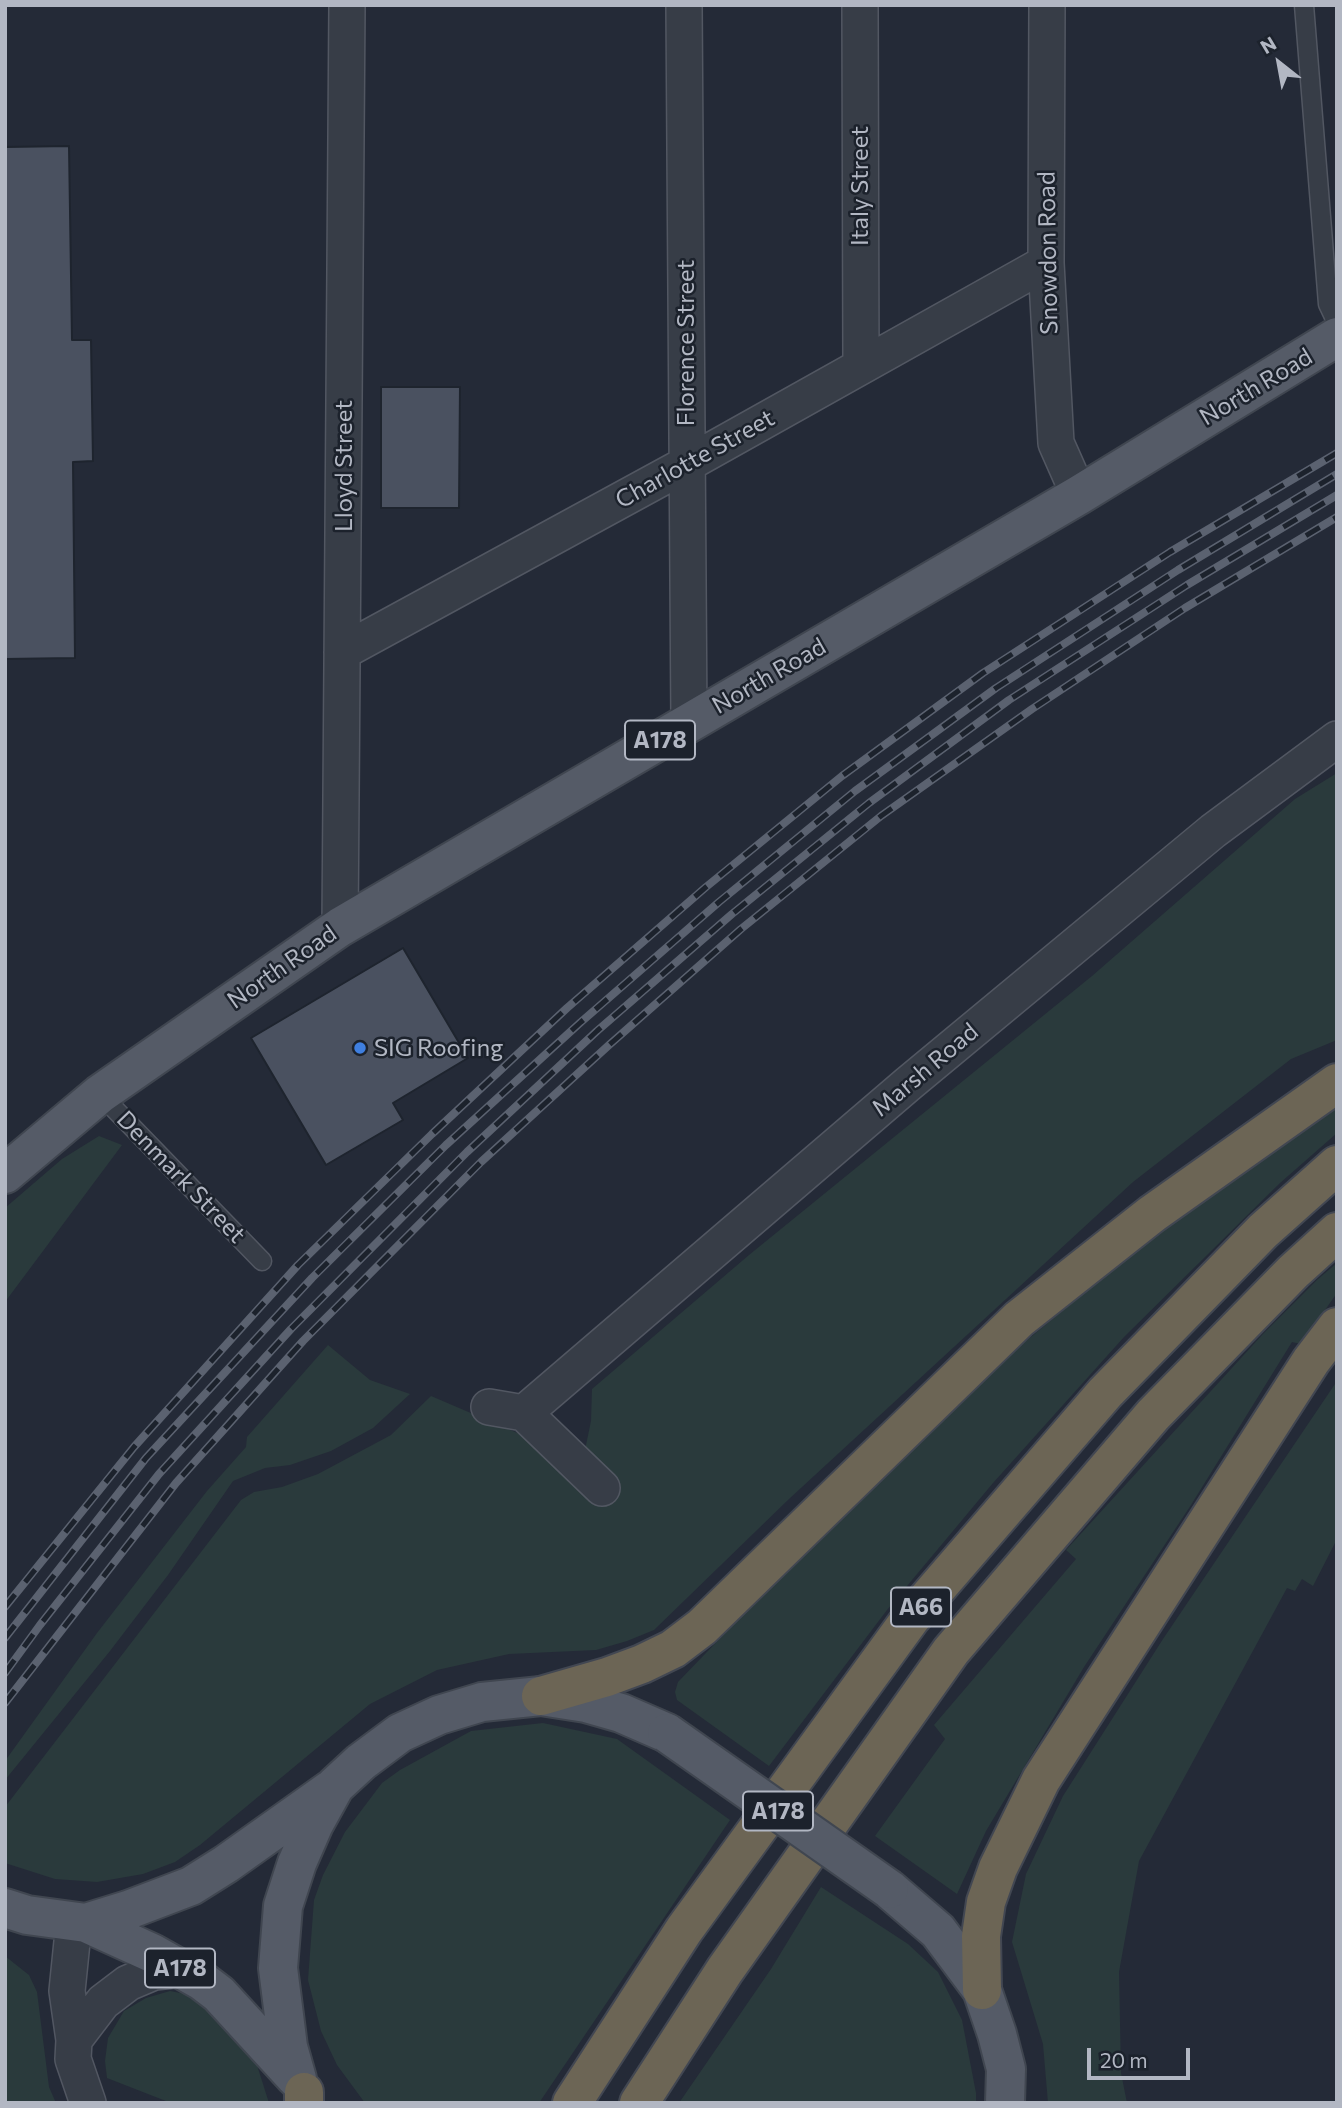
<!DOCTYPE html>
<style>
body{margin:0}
#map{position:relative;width:1342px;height:2108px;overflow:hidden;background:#242a37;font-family:Commissioner,sans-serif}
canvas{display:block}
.frame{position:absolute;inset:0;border:7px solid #b2b7c3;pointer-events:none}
.north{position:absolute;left:1244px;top:28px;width:70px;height:70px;-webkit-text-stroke:5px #1c222c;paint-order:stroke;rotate:329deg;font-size:19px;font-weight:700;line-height:28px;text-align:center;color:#b2b7c3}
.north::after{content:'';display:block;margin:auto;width:24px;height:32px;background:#b2b7c3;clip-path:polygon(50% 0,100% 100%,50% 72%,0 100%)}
.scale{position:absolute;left:1087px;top:2048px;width:103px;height:32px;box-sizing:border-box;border:4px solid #b2b7c3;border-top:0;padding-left:9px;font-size:21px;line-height:24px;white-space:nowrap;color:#b2b7c3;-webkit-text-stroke:5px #1c222c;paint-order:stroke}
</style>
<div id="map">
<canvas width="1342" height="2108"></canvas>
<div class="frame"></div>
<div class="north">N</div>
<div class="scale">20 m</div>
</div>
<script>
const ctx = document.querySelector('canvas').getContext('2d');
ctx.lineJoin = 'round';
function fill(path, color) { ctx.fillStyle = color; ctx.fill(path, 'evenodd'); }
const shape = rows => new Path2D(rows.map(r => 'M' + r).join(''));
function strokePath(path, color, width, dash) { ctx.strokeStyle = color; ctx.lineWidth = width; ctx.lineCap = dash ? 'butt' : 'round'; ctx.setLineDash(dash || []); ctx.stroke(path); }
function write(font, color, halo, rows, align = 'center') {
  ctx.font = font + ' Commissioner,sans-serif'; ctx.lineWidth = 5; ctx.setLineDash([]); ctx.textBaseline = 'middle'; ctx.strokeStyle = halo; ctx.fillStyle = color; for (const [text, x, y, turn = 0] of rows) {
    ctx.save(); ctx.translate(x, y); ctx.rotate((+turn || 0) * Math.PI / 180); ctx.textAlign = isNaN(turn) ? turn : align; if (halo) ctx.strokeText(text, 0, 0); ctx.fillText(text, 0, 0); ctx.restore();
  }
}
fill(shape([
 [1337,773,1337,1040,1291,1059,1133,1182,789,1499,654,1630,627,1641,596,1650,509,1654,437,1670,370,1704,200,1845,175,1862,143,1874,97,1882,55,1879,5,1863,5,1807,241,1500,254,1492,282,1487,318,1474,391,1435,431,1396,522,1435,604,1498,618,1480,585,1450,591,1421,592,1389,749,1255,1092,976,1295,799],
 [1337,1105,1337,1133,1280,1183,1124,1337,993,1483,887,1610,769,1766,677,1700,675,1692,678,1682,757,1600,997,1365,1142,1245,1257,1159],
 [99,1136,122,1145,5,1302,5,1208,62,1159],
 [1337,1263,1337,1293,1301,1344,1292,1342,1191,1505,1084,1667,986,1831,957,1894,875,1836,945,1739,934,1725,1076,1559,1066,1550,1262,1335,1318,1279],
 [328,1345,370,1380,410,1394,373,1428,331,1451,290,1465,265,1468,233,1481,168,1575,110,1651,5,1780,5,1761,97,1633,207,1491,246,1447,247,1437],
 [1337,1381,1337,1539,1313,1586,1302,1579,1295,1591,1287,1588,1139,1861,1119,1972,1121,2073,1127,2103,1048,2103,1043,2044,1012,1942,1026,1874,1063,1796,1163,1639],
 [543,1723,617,1739,730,1820,539,2103,365,2103,337,2065,321,2031,308,1980,314,1900,323,1875,345,1832,382,1783,400,1770,471,1731],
 [821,1887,908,1944,938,1972,962,2020,976,2093,976,2103,679,2103,771,1969],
 [5,1956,29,1975,37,1992,49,2087,56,2103,5,2103],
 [170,1991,196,1996,256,2062,269,2103,171,2103,107,2078,105,2061,108,2038,124,2011,146,1998]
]), '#2a3a3c');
const building = shape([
 [69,146,72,340,91,340,93,461,73,462,75,658,5,659,5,147,69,146],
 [381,387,460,387,459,508,381,508,381,387],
 [403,948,468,1058,393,1103,403,1120,326,1165,251,1038,403,948]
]);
fill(building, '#4a5160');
strokePath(building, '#1e242e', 2);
const lane = shape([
 [1304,5,1328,304,1337,323],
 [100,1094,262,1261]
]);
const street = shape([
 [684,5,689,723],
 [860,5,861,366],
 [1047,5,1046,263,1056,443,1079,495],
 [342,652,687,464,1046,263],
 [340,927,347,5],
 [489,1407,524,1413,602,1488],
 [524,1413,908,1084,1213,831,1337,739],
 [74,1922,67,1991,74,2040,73,2059,88,2103],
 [74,2040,103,2002,128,1983,154,1972,183,1969]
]);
const primary = shape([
 [5,1174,100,1094,340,927,1079,495,1337,337],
 [889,1889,938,1931,982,1990,997,2034,1006,2069,1005,2103],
 [5,1908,27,1915,86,1923,128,1910,191,1886,226,1864,330,1790],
 [86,1923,152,1953,202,1981,219,1994,295,2077],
 [297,2079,288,2047,278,1968,283,1906,297,1863,314,1824,335,1786,361,1762,400,1733,439,1715,482,1702,541,1696,586,1703,621,1713,667,1733]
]);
const highway = shape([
 [541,1696,607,1677,642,1664,673,1649,702,1627,1019,1319,1152,1214,1337,1083],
 [982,1990,981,1936,986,1902,998,1868,1041,1780,1311,1361,1337,1327],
 [304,2103,304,2092],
 [572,2103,684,1930,911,1618,1105,1393,1263,1231,1337,1165],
 [639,2103,725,1970,951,1651,1153,1415,1293,1272,1337,1232]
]);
strokePath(lane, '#525762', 21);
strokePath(street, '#525762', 38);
strokePath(primary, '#404650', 42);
strokePath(highway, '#424752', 42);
strokePath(lane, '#373d47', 18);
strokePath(street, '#373d47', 35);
strokePath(primary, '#555b67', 38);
strokePath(highway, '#6c6555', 38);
const rail = shape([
 [5,1607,134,1447,298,1265,432,1134,567,1008,706,887,842,776,983,673,1170,552,1337,453],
 [5,1638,146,1458,312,1278,446,1145,581,1022,719,902,855,791,996,688,1178,570,1337,474],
 [5,1673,40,1625,159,1474,291,1329,467,1152,597,1031,732,914,869,803,1009,700,1187,585,1337,495],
 [5,1703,176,1483,303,1341,481,1162,609,1045,741,929,881,816,1032,709,1185,608,1337,517]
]);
strokePath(rail, '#5b6270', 8);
strokePath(rail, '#1c222c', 5, [16]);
const primaryBridge = shape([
 [667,1733,889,1889]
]);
strokePath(primaryBridge, '#404650', 42, []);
strokePath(primaryBridge, '#555b67', 38);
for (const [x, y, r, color] of [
 [360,1048,7,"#3f7fe0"]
]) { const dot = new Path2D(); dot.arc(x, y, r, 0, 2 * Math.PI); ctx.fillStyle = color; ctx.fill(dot); strokePath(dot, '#1c222c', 2.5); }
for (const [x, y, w] of [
 [660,740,70],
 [921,1607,60],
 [778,1811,70],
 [180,1968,70]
]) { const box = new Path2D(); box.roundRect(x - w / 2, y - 19.5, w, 39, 5); ctx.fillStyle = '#1c222c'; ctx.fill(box); strokePath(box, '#b2b7c3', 2); }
write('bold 23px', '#b2b7c3', null, [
 ["A178",660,740],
 ["A66",921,1607],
 ["A178",778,1811],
 ["A178",180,1968]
]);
write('24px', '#b2b7c3', '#1c222c', [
 ["Italy Street",860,186,-90],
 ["Snowdon Road",1048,253,-91],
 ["Florence Street",686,343,-90],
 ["North Road",1256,387,-31],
 ["Charlotte Street",695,459,-29],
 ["Lloyd Street",344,466,-90],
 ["North Road",769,676,-30],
 ["North Road",282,967,-35],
 ["Marsh Road",925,1070,-40],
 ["Denmark Street",181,1177,46]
]);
write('24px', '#b2b7c3', '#1c222c', [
 ["SIG Roofing",374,1048]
], 'left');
</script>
